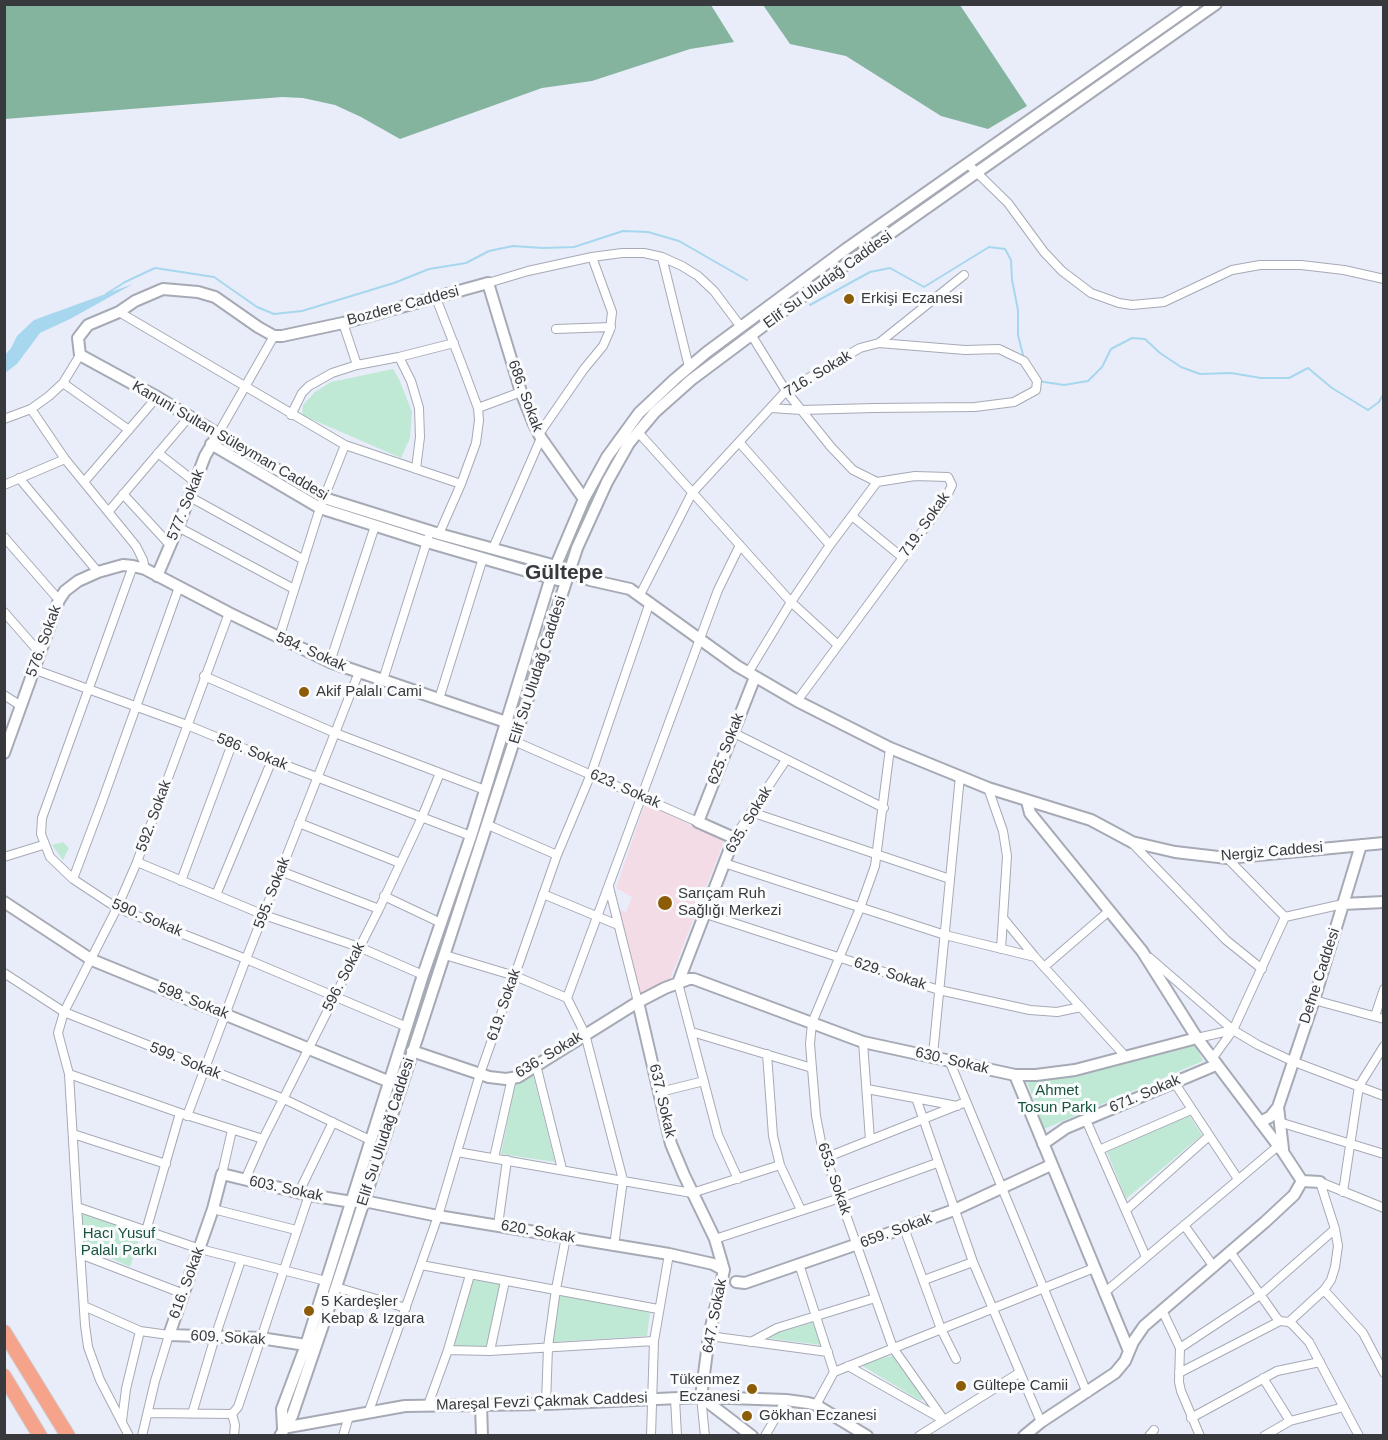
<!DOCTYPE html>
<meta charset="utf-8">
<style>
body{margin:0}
#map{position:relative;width:1388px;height:1440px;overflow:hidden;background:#e9edf9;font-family:Helvetica,sans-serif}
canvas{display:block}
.frame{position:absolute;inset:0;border:6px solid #37393d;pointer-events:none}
</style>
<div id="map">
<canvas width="1388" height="1440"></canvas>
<div class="frame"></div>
</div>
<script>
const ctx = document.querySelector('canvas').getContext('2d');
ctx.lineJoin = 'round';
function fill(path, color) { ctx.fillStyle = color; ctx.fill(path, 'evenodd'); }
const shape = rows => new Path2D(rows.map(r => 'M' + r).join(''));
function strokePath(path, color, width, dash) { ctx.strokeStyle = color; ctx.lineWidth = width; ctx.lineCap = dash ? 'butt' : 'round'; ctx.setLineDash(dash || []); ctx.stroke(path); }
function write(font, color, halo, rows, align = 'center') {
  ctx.font = font + ' Helvetica,sans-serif'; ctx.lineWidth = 6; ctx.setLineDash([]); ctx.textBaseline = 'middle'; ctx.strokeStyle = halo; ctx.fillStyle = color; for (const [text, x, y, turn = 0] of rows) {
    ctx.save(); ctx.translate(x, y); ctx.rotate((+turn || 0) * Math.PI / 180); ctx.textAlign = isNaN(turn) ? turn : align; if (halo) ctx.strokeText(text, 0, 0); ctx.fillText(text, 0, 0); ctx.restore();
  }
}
fill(shape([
 [645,803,724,841,670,979,660,986,640,995,616,909,626,912,632,897,616,888]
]), '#f4dce7');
fill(shape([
 [393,369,399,379,412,412,410,438,401,458,302,415,303,405,315,392,331,382],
 [63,842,69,848,63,860,52,845],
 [1194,1043,1203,1061,1044,1129,1026,1079,1063,1077],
 [533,1075,555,1162,501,1154,515,1083],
 [1189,1115,1202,1135,1126,1199,1107,1152],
 [86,1213,141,1233,130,1267,80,1244,81,1216],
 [473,1280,500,1284,487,1347,453,1346],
 [560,1292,650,1313,647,1336,553,1342],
 [814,1322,821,1345,766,1338,780,1332],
 [894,1355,925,1399,919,1400,861,1365]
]), '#c0e9d5');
fill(shape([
 [5,4,711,5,734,42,690,49,592,81,542,88,400,139,361,117,335,105,303,98,282,97,5,119],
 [763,5,960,5,1027,106,988,129,941,116,846,56,790,44]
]), '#85b49e');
fill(shape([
 [133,284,70,319,40,333,17,364,5,373,5,355,11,348,17,336,34,320]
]), '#a7d7ee');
strokePath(shape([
 [106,294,125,282,155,268,214,277,257,307,274,314,302,311,394,283,429,269,466,263,489,251,513,246,543,248,574,247,623,231,648,232,679,241,747,280],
 [810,305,870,272,890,268,924,287,989,247,1005,249,1011,260,1012,280,1018,310,1018,335,1024,359],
 [1038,381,1064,385,1088,381,1102,367,1111,349,1132,338,1145,339,1160,353,1181,367,1200,374,1231,373,1261,378,1289,378,1308,368,1332,388,1368,410,1379,402,1384,393]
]), '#a7d7ee', 2);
const street = shape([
 [968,164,1008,203,1044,252,1062,271,1091,293,1119,303,1132,305,1164,302,1232,270,1260,265,1301,265,1344,270,1384,279],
 [662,257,689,367],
 [488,283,528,271,592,257,622,253,644,253,662,257,682,266,698,276,714,291,741,327],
 [436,298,462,365,478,408,479,420,476,443,461,484,439,534],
 [119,312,345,445,461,484],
 [343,323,357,365],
 [556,329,611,327],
 [752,336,786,391,831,447,853,470,877,482,915,476,948,477,952,485,944,502,797,701],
 [879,343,964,275],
 [399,357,411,381,419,408,420,437,416,469],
 [63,383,129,430],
 [478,408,521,392],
 [31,409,65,459,136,546,143,560,145,569],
 [291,415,302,393,309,386,332,373,357,365,399,357,454,343],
 [4,419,31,409,49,396,63,383,80,355],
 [638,432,791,602,838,645],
 [218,434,274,336],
 [539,434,584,369,603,346,610,330,612,312,592,257],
 [739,442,830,545],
 [158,453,195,482],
 [19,478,98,572],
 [84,482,157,397],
 [4,485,65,459],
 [123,494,170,545],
 [190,497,304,560],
 [109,511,189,417],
 [852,516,903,558],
 [178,527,294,589],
 [4,537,59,600],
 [493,548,541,438],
 [133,566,42,818,41,834,50,857,73,879,117,908,246,959,407,1027],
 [640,595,692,493,786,391,860,348,879,343,965,350,999,349,1024,361,1037,381,1036,390,1014,402,975,407,874,408,801,410,771,408],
 [4,612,39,652],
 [229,613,137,862,117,908,64,1012,58,1033,69,1074,180,1113,263,1139],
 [279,638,320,508,345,445],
 [330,662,375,526],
 [33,669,187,725,272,760,471,836],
 [748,673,791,602,830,545,877,482],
 [204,676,335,733,485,790],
 [383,680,428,538],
 [4,695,21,706],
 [439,699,483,558],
 [732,732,884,808],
 [514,741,698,822],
 [890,748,875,866,860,908,812,1023,810,1044,816,1116,822,1147,893,1348,944,1420],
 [988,788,1003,831,1007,856,1001,949],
 [751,812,950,879],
 [299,823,400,863],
 [488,825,557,855],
 [734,838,786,760],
 [1133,844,1226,940,1262,969],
 [4,857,43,845],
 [1227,858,1285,917,1343,904],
 [137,862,264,915,359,947,423,975],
 [724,863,945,935,1035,957],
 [280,871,379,909],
 [73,879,103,799,179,587],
 [181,881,232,744],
 [609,887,638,1002],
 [543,894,618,925],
 [216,895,272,760],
 [384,896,441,923],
 [703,913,939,990,1030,1010,1057,1012,1081,1007],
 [1003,918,1035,957,1126,1057],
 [445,955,515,976,567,998,585,1034,623,1180,614,1246],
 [1150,958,1233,1030,1258,1045,1292,1061,1384,1096],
 [1044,967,1109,911],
 [4,973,64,1012,284,1099,370,1140],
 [678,983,718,1135,738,1179],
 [567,998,718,590,740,545],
 [1314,1000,1384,1019],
 [1375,1016,1384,989],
 [692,1032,812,1068],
 [1197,1038,1233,1030],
 [863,1042,870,1140],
 [767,1054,773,1136,780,1165,801,1210],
 [933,1055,960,776],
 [1212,1059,1233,1030,1285,917],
 [949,1060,1087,1393],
 [536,1065,562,1169],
 [69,1074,77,1207],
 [1174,1082,1238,1179],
 [867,1089,957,1106],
 [660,1092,704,1081],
 [916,1098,973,1262,1041,1422],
 [187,1116,246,959,359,672],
 [1086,1120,1146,1257],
 [1279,1122,1384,1154],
 [73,1134,166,1164],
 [1099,1150,1191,1110],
 [457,1152,692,1193,780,1165],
 [494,1158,512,1078],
 [825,1158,966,1102],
 [222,1174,232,1130],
 [245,1180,263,1139,379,909,422,817,440,773],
 [1320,1182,1384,1208],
 [299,1192,333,1122],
 [1343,1192,1359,1086,1384,1046],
 [213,1209,296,1230],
 [1126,1210,1209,1136],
 [498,1225,507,1160],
 [1184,1225,1214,1267],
 [904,1228,941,1329,956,1359],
 [146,1231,180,1113],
 [715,1239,840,1198,937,1163],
 [1231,1253,1276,1317,1280,1321,1289,1322,1293,1325,1309,1342,1359,1436],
 [80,1254,184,1294],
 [799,1264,834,1372,816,1405],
 [421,1265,658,1309],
 [924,1280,973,1262],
 [336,1287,406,1308],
 [1324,1290,1363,1333,1384,1373],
 [1104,1293,1278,1146],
 [84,1306,140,1331,169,1335,155,1381,142,1436],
 [1162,1310,1180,1348,1179,1382,1181,1391,1200,1436],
 [1289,1322,1324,1290,1331,1280,1335,1267,1338,1246,1335,1229,1320,1182],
 [709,1336,828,1352],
 [751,1342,777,1328,875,1298],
 [1180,1348,1260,1295,1335,1229],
 [448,1350,490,1351,654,1341],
 [490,1351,505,1281],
 [848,1366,940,1418],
 [834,1372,1094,1268],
 [1179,1373,1280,1321],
 [1263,1378,1290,1421],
 [701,1397,705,1436],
 [675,1398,677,1436],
 [546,1404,548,1347,556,1289,566,1237],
 [428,1405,448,1350,470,1275],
 [369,1411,438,1216,480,1074,557,855,591,774,650,602],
 [148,1413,232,1414],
 [192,1414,215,1337,241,1260],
 [232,1414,238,1407,309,1195],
 [232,1414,235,1425,234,1436],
 [1191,1418,1277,1371,1320,1362],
 [122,1421,126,1389,140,1331],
 [129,1436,100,1380,88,1347,85,1325,77,1207,200,1249,326,1281],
 [343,1436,349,1416],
 [651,1436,654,1341,669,1254],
 [765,1436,786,1400],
 [919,1436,1019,1373],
 [1149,1436,1154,1430],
 [1264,1436,1290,1421,1344,1407]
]);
const secondary = shape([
 [211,444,320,508,427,542,558,580],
 [584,499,541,438,533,422,521,392,488,283,343,323,282,336,274,336,258,327,215,297,198,292,163,289,135,301,119,312,88,325,78,338,80,355,157,397,324,498,439,534,556,566,590,580,630,589,737,666,797,701,890,748,988,788,1091,820,1132,842,1175,852,1227,858,1384,843],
 [157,576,178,527,205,456,215,439],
 [4,753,59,600,65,591,78,581,98,572,123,565,133,566,145,569,229,613,330,662,506,722],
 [4,902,92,960,390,1082],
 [1343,904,1384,902],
 [678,983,734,838,698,822,755,677],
 [638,1002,671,1144,684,1175,715,1239,724,1270,709,1336,701,1397,752,1436],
 [412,1051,489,1077,506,1079,518,1077,638,1002,665,988,689,979,694,979,863,1042,1015,1075,1036,1075,1075,1070,1197,1038],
 [1015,1075,1129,1351],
 [1278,1107,1314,1000,1361,845],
 [1260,1122,1270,1117,1278,1107,1283,1149],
 [1043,1144,1066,1128,1216,1065],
 [1302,1181,1320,1182],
 [736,1282,745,1283,904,1228,954,1210,1051,1165],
 [306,1345,260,1338,169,1335,213,1209,222,1174,309,1195,352,1202,364,1201,438,1216,669,1254,713,1264,724,1270],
 [481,1405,482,1436],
 [283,1428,282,1409,306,1345,423,975,471,836,551,577,584,499,607,457,639,413,675,379,707,352,846,249,1195,4],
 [283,1428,405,1406,546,1404,701,1397,786,1400,808,1403,816,1405,867,1436],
 [280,1436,292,1416,336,1287,577,548,607,482,629,443,655,412,691,380,834,273,1216,4],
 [1024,1436,1041,1422,1115,1373,1125,1361,1133,1342,1144,1326,1265,1222,1294,1195,1302,1181,1283,1152,1197,1038,1142,951,1030,813,1027,801]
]);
const highway = shape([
 [4,1332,68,1436],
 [4,1376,40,1436]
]);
strokePath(street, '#a6aab5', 10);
strokePath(secondary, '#a6aab5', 14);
strokePath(highway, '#cfcfd0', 16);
strokePath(street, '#fff', 8);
strokePath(secondary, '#fff', 10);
strokePath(highway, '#f5a38b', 14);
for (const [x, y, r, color] of [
 [849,299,6,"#8d5c06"],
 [304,692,6,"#8d5c06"],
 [665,903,8,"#8d5c06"],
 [309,1311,6,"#8d5c06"],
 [961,1386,6,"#8d5c06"],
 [752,1389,6,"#8d5c06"],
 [747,1416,6,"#8d5c06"]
]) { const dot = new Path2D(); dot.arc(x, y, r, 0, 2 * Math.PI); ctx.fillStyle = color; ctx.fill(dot); strokePath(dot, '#fafbfd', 2); }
write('15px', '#37393d', '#fafbfd', [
 ["Elif Su Uludağ Caddesi",828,280,-36],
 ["Bozdere Caddesi",403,306,-15],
 ["716. Sokak",818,374,-31],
 ["686. Sokak",525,396,70],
 ["Kanuni Sultan Süleyman Caddesi",230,441,30],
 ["577. Sokak",186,505,-68],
 ["719. Sokak",925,525,-55],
 ["576. Sokak",44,641,-70],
 ["584. Sokak",311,652,24],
 ["Elif Su Uludağ Caddesi",538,670,-72],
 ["625. Sokak",726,749,-69],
 ["586. Sokak",252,752,22],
 ["623. Sokak",625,789,24],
 ["592. Sokak",154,816,-70],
 ["635. Sokak",749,820,-59],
 ["Nergiz Caddesi",1272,852,-5],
 ["595. Sokak",272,893,-69],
 ["590. Sokak",147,918,23],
 ["629. Sokak",890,974,18],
 ["Defne Caddesi",1320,976,-72],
 ["596. Sokak",344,977,-63],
 ["598. Sokak",193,1001,22],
 ["619. Sokak",504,1005,-71],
 ["636. Sokak",549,1055,-31],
 ["599. Sokak",185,1061,22],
 ["630. Sokak",952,1061,13],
 ["671. Sokak",1145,1094,-23],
 ["637. Sokak",662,1101,77],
 ["Elif Su Uludağ Caddesi",386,1132,-72],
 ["653. Sokak",834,1179,71],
 ["603. Sokak",286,1189,12],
 ["659. Sokak",896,1231,-20],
 ["620. Sokak",538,1232,10],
 ["616. Sokak",187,1283,-70],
 ["647. Sokak",715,1316,-79],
 ["609. Sokak",228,1338,3],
 ["Mareşal Fevzi Çakmak Caddesi",542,1402,-2]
]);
write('15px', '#37393d', '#fafbfd', [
 ["Erkişi Eczanesi",861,299],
 ["Akif Palalı Cami",316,692],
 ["Sarıçam Ruh",678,894],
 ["Sağlığı Merkezi",678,911],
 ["5 Kardeşler",321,1302],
 ["Kebap & Izgara",321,1319],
 ["Tükenmez",740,1380,"right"],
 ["Eczanesi",740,1397,"right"],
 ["Gültepe Camii",973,1386],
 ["Gökhan Eczanesi",759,1416]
], 'left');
write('15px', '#18543d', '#fafbfd', [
 ["Ahmet",1057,1091],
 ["Tosun Parkı",1057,1108],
 ["Hacı Yusuf",119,1234],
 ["Palalı Parkı",119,1251]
]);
write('bold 21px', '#37393d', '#fafbfd', [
 ["Gültepe",564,573]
]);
</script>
